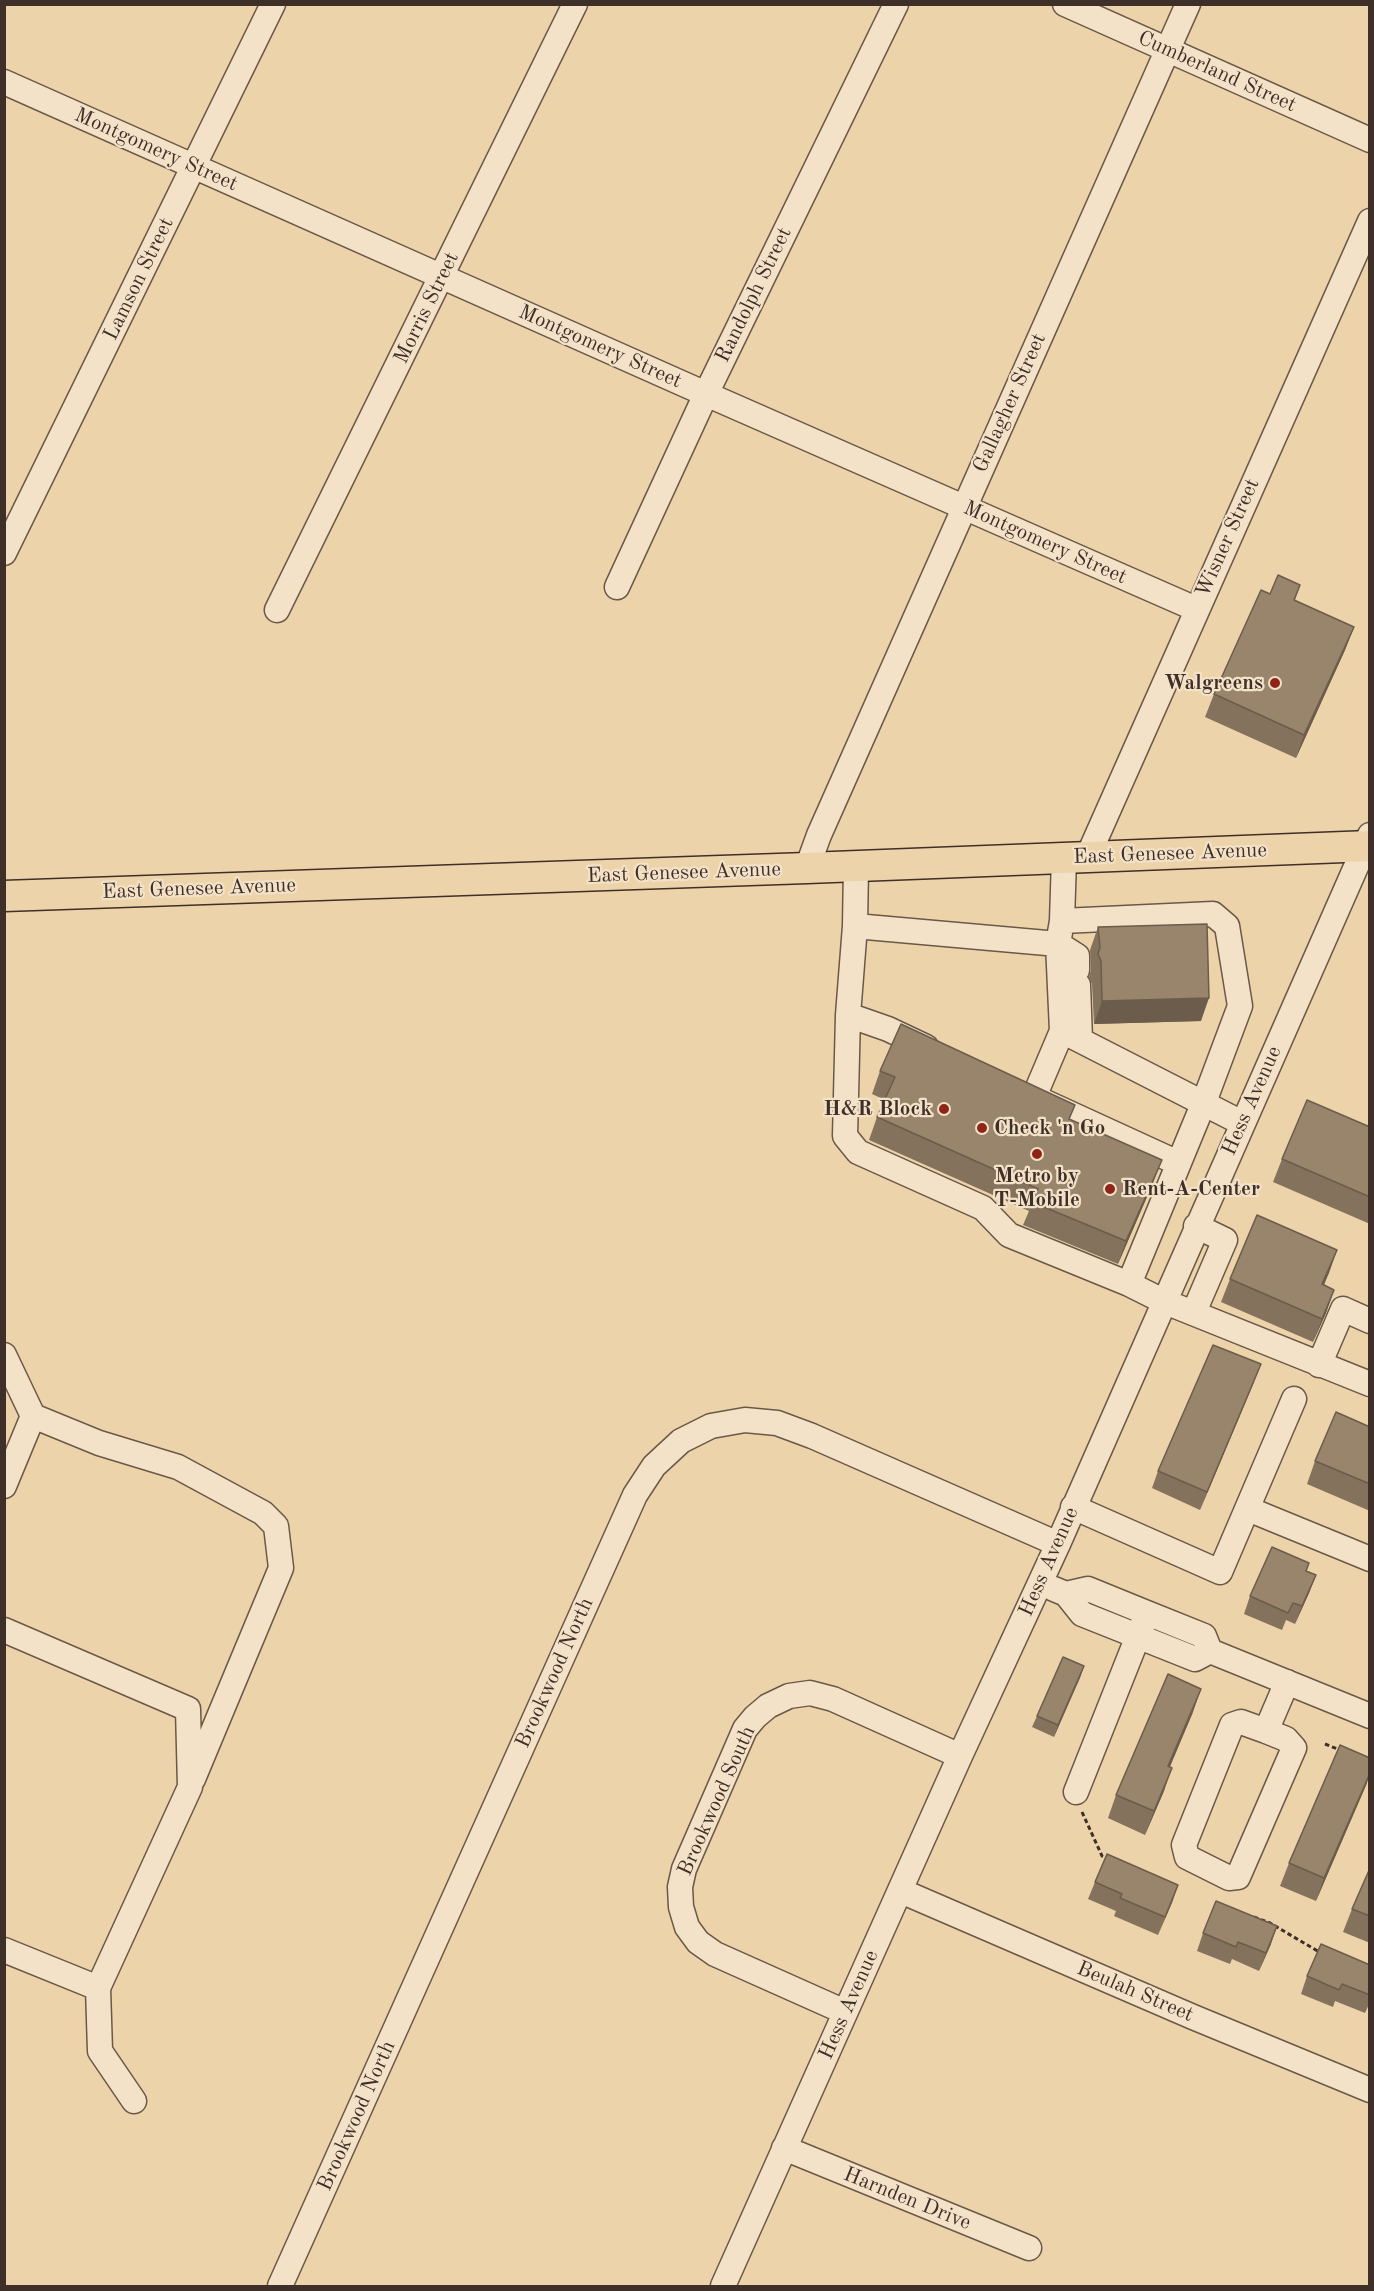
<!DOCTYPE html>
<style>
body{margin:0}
#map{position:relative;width:1374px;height:2291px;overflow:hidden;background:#edd3aa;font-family:"Old Standard TT",serif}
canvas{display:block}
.frame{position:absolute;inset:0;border:6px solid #3e2f28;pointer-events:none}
</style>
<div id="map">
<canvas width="1374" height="2291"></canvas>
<div class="frame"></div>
</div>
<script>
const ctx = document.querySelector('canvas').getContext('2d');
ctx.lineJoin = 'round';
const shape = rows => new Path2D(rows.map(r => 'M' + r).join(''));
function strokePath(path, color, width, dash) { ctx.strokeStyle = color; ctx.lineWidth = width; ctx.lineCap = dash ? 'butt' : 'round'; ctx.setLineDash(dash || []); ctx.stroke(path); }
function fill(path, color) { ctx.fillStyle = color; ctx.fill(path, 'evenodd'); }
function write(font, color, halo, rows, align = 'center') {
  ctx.font = font + ' "Old Standard TT",serif'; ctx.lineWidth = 4.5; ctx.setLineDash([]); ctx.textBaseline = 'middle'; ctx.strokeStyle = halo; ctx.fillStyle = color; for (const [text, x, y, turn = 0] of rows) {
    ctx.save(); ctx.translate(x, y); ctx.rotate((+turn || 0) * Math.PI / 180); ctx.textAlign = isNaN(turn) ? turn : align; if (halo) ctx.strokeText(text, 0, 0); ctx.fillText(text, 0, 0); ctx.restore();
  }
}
const minor = shape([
 [1065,4,1370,140],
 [4,82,706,394,1196,609],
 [4,553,273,4],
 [617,587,706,394,896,4],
 [277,610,575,4],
 [1088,856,1370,221],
 [1064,858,1062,921,1058,944,1062,1031,1034,1097,1178,1163],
 [856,866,855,926,1058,944,1077,956,1077,970],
 [807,868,819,835,1188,4],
 [1062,921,1213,914,1227,926,1240,1006,1204,1102,1129,1284,1163,1301,1370,1384],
 [855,926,848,1015,845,1136,858,1152,983,1208,1009,1235,1129,1284],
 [1078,985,1080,1039],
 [848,1015,888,1029,926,1047],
 [1062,1031,1242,1123],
 [1194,1312,1225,1240,1196,1226],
 [4,1355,33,1416,4,1486],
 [1319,1365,1343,1309,1370,1321],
 [33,1416,99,1443,178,1467,263,1513,276,1526,281,1568,193,1779],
 [1073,1507,1220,1572,1294,1399],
 [1248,1509,1370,1559],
 [1054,1589,1066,1594,1082,1614,1195,1659,1210,1651],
 [1066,1594,1088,1589,1147,1613,1204,1636,1210,1651,1370,1716],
 [4,1630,188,1709,190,1787,98,1988,100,2051,134,2101],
 [1266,1731,1286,1739,1294,1748,1238,1877,1229,1878,1187,1857,1184,1845,1232,1725,1241,1722,1266,1731,1287,1682],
 [1076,1792,1144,1621],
 [901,1891,1193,2017,1370,2090],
 [4,1950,98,1988],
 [845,2012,715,1954,698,1942,687,1927,681,1907,680,1887,684,1869,745,1729,755,1717,768,1706,789,1696,810,1693,833,1699,960,1756],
 [784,2148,1029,2248],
 [280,2286,635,1495,654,1466,681,1441,711,1426,745,1420,777,1423,812,1436,1058,1544],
 [723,2286,960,1756,1058,1544,1370,835]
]);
const major = shape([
 [4,896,807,868,1370,846]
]);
strokePath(minor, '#6a5848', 27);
strokePath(major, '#3e2f28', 33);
strokePath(shape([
 [1325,1744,1340,1750],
 [1082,1812,1102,1856,1109,1859],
 [1254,1917,1270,1923,1321,1953]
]), '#3e2f28', 3, [4.5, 3]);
strokePath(minor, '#f3e2c8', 24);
strokePath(major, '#edd3aa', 30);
fill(shape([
 [1300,585,1295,600,1354,627,1345,650,1296,758,1205,717,1214,694,1270,594],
 [1098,927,1201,1021,1094,1024,1092,984,1089,977,1091,970,1090,950],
 [880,1071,1070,1119,1153,1183,1118,1264,1023,1225,1029,1211,869,1140,877,1117,885,1100,872,1094],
 [1370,1127,1370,1224,1273,1182,1282,1159],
 [1337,1250,1324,1285,1334,1290,1326,1313,1313,1342,1221,1302,1230,1279],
 [1254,1382,1200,1510,1152,1488,1158,1471],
 [1370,1427,1370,1511,1307,1484,1315,1461],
 [1306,1571,1316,1575,1309,1593,1295,1624,1286,1620,1282,1630,1244,1614,1250,1596],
 [1084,1666,1054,1737,1032,1727,1037,1716],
 [1193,1712,1170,1767,1164,1791,1145,1835,1108,1818,1116,1795],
 [1367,1783,1316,1901,1280,1886,1289,1863],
 [1370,1868,1370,1943,1343,1932,1352,1909],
 [1095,1882,1178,1885,1158,1935,1114,1916,1116,1911,1088,1899],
 [1203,1933,1271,1944,1259,1971,1232,1959,1230,1964,1197,1951],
 [1370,1965,1370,2002,1365,2013,1335,2001,1333,2007,1301,1994,1307,1976]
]), '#84725d');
fill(shape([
 [1354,627,1345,650,1296,758,1304,735],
 [1209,998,1201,1021,1094,1024,1102,1001],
 [1162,1160,1153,1183,1118,1264,1126,1241],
 [1337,1250,1329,1273,1314,1307,1322,1284],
 [1334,1290,1326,1313,1313,1342,1322,1319],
 [1261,1364,1254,1382,1200,1510,1207,1492],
 [1316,1575,1309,1593,1295,1624,1302,1606],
 [1084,1666,1080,1678,1054,1737,1058,1725],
 [1201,1689,1193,1712,1160,1789,1168,1766],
 [1172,1768,1164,1791,1145,1835,1154,1811],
 [1370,1773,1367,1783,1316,1901,1324,1878],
 [1178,1885,1172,1903,1158,1935,1165,1917],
 [1277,1926,1271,1944,1259,1971,1266,1953]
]), '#6b5c4c');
const building = shape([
 [1278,575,1300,585,1294,600,1354,627,1304,735,1214,694,1261,590,1270,594,1278,575],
 [1207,924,1209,998,1102,1001,1101,961,1098,954,1100,947,1098,927,1207,924],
 [901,1024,1075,1105,1069,1119,1162,1160,1126,1241,1032,1202,1038,1189,877,1117,895,1077,880,1071,901,1024],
 [1307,1100,1370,1127,1370,1197,1282,1159,1307,1100],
 [1257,1215,1337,1250,1322,1284,1334,1290,1322,1319,1230,1279,1257,1215],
 [1213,1345,1261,1364,1207,1492,1158,1471,1213,1345],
 [1336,1412,1370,1427,1370,1484,1315,1461,1336,1412],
 [1272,1547,1309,1563,1306,1571,1316,1575,1302,1606,1293,1603,1288,1613,1250,1596,1272,1547],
 [1063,1657,1084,1666,1058,1725,1037,1716,1063,1657],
 [1168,1674,1201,1689,1168,1766,1172,1768,1154,1811,1116,1795,1168,1674],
 [1340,1745,1370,1758,1370,1773,1324,1878,1289,1863,1340,1745],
 [1107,1854,1178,1885,1165,1917,1120,1898,1122,1894,1095,1882,1107,1854],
 [1370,1868,1370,1916,1352,1909,1370,1868],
 [1216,1901,1277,1926,1266,1953,1238,1942,1236,1947,1203,1933,1216,1901],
 [1321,1944,1370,1965,1370,1995,1342,1984,1339,1990,1307,1976,1321,1944]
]);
fill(building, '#99846c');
strokePath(building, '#6b5c4c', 1.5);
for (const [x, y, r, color] of [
 [1275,683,6,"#8f2418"],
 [944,1109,6,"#8f2418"],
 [982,1128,6,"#8f2418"],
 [1037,1154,6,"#8f2418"],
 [1110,1189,6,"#8f2418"]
]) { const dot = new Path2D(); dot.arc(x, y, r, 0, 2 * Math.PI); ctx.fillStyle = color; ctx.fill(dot); strokePath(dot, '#f3e2c8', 2); }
write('21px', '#3e2f28', '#f3e2c8', [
 ["Cumberland Street",1217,72,24],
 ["Montgomery Street",156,150,24],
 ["Lamson Street",139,279,-64],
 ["Randolph Street",754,295,-64],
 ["Morris Street",427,308,-64],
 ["Montgomery Street",600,347,24],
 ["Gallagher Street",1010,403,-66],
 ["Wisner Street",1228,538,-66],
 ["Montgomery Street",1045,543,24],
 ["East Genesee Avenue",1170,854,-2],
 ["East Genesee Avenue",684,873,-2],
 ["East Genesee Avenue",199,889,-2],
 ["Hess Avenue",1252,1101,-66],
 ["Hess Avenue",1049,1562,-66],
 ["Brookwood North",555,1673,-66],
 ["Brookwood South",717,1801,-66],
 ["Beulah Street",1135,1992,23],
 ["Hess Avenue",849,2005,-66],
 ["Brookwood North",357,2116,-66],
 ["Harnden Drive",907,2199,22]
]);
write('bold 21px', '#3e2f28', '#f3e2c8', [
 ["Walgreens",1263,683],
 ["H&R Block",932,1109],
 ["Check 'n Go",994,1128,"left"],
 ["Metro by",1037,1176,"center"],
 ["T-Mobile",1037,1200,"center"],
 ["Rent-A-Center",1122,1189,"left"]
], 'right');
</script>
